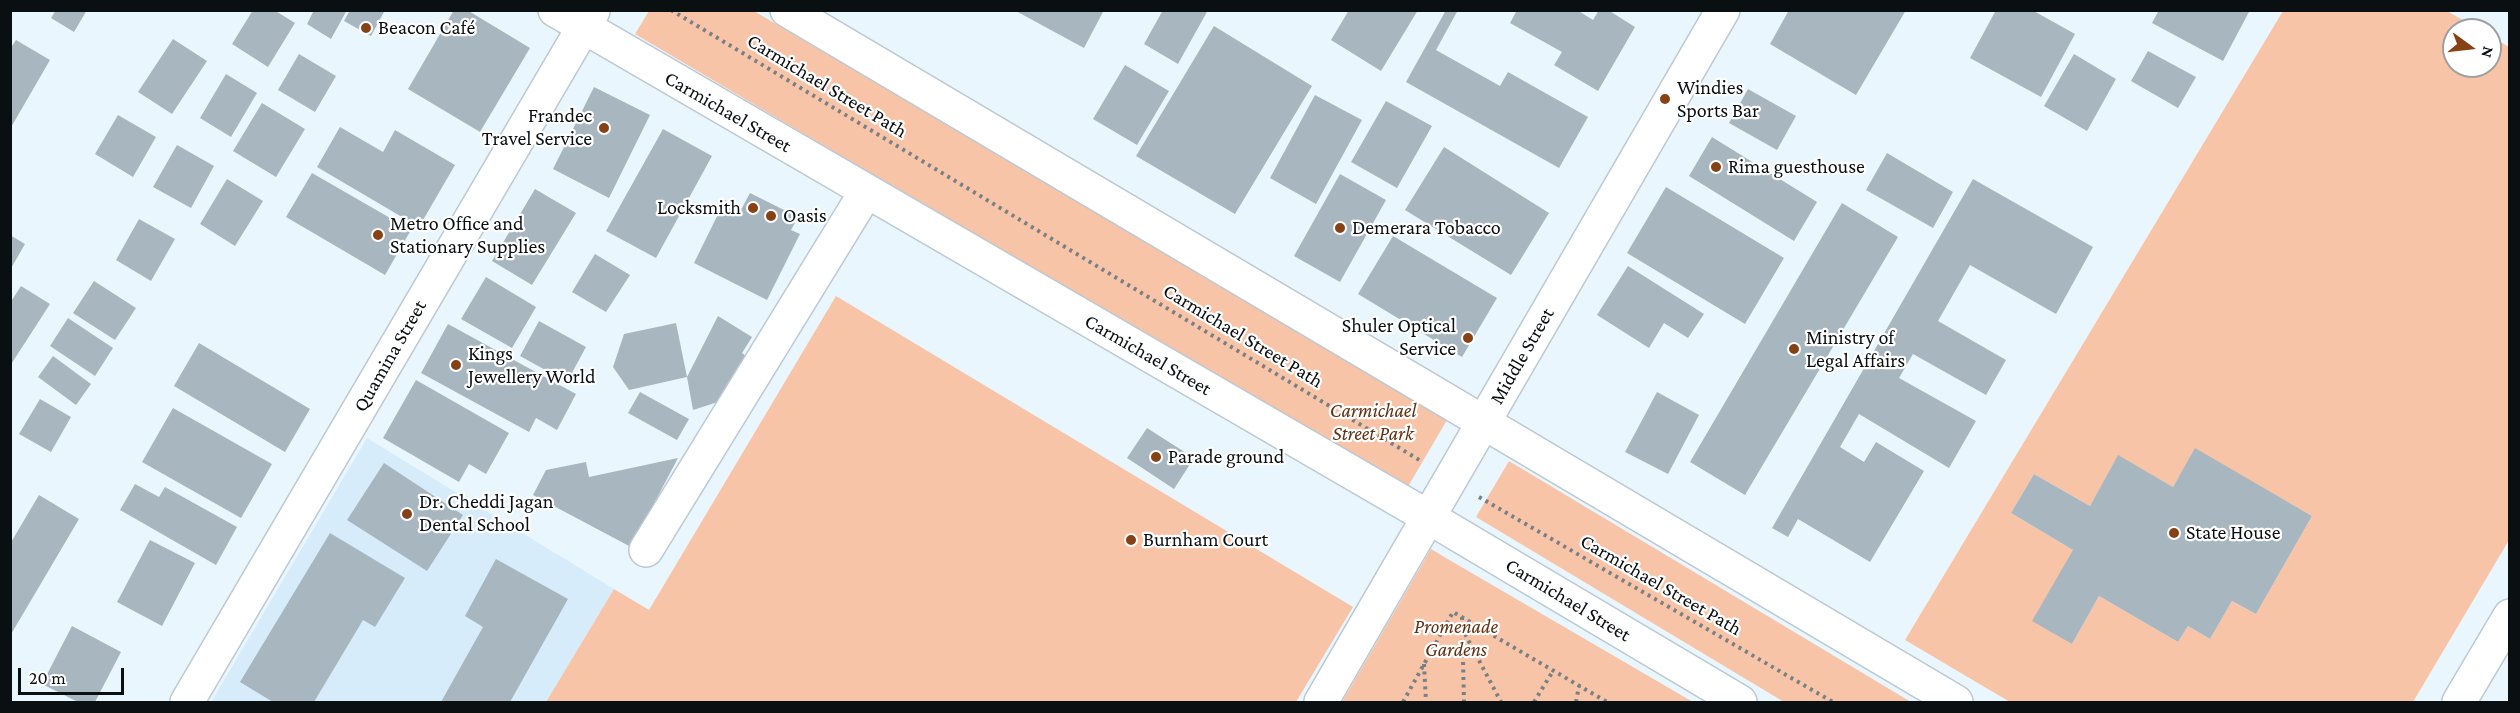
<!DOCTYPE html>
<meta charset="utf-8">
<style>
body{margin:0}
#map{position:relative;width:2520px;height:713px;overflow:hidden;background:#eaf6fd;font-family:"Crimson Pro",serif}
canvas{display:block}
.frame{position:absolute;inset:0;border:12px solid #0a0f12;pointer-events:none}
.north{position:absolute;left:2442px;top:18px;width:60px;height:60px;box-sizing:border-box;background:#fff;border:2px solid #9d9fa0;border-radius:50%;rotate:105deg;font-size:16px;font-weight:700;line-height:24px;text-align:center;color:#0a0f12}
.north::after{content:'';display:block;margin:auto;width:21px;height:27px;background:#864215;clip-path:polygon(50% 0,100% 100%,50% 72%,0 100%)}
.scale{position:absolute;left:18px;top:668px;width:106px;height:27px;box-sizing:border-box;border:3px solid #0a0f12;border-top:0;padding-left:8px;font-size:18px;line-height:21px;white-space:nowrap;color:#0a0f12;-webkit-text-stroke:4px #fff;paint-order:stroke}
</style>
<div id="map">
<canvas width="2520" height="713"></canvas>
<div class="frame"></div>
<div class="north">N</div>
<div class="scale">20 m</div>
</div>
<script>
const ctx = document.querySelector('canvas').getContext('2d');
ctx.lineJoin = 'round';
function fill(path, color) { ctx.fillStyle = color; ctx.fill(path, 'evenodd'); }
const shape = rows => new Path2D(rows.map(r => 'M' + r).join(''));
function strokePath(path, color, width, dash) { ctx.strokeStyle = color; ctx.lineWidth = width; ctx.lineCap = dash ? 'butt' : 'round'; ctx.setLineDash(dash || []); ctx.stroke(path); }
function write(font, color, halo, rows, align = 'center') {
  ctx.font = font + ' "Crimson Pro",serif'; ctx.lineWidth = 4.5; ctx.setLineDash([]); ctx.textBaseline = 'middle'; ctx.strokeStyle = halo; ctx.fillStyle = color; for (const [text, x, y, turn = 0] of rows) {
    ctx.save(); ctx.translate(x, y); ctx.rotate((+turn || 0) * Math.PI / 180); ctx.textAlign = isNaN(turn) ? turn : align; if (halo) ctx.strokeText(text, 0, 0); ctx.fillText(text, 0, 0); ctx.restore();
  }
}
fill(shape([
 [367,438,614,589,546,702,211,702]
]), '#d6ecfb');
fill(shape([
 [649,11,754,11,1447,420,1406,490,635,34],
 [2283,11,2447,11,2480,30,2454,30,2454,66,2490,66,2490,36,2509,47,2509,540,2413,702,2010,702,1905,640],
 [2195,449,2312,516,2256,614,2232,601,2210,639,2188,626,2178,642,2099,596,2072,644,2073,550,2011,513,2034,474,2090,506,2118,456,2173,487],
 [836,296,1353,607,1296,702,546,702,614,589,649,610],
 [1509,461,1911,702,1784,702,1476,517],
 [1431,549,1446,558,1693,702,1342,702]
]), '#f8c4a8');
fill(shape([
 [56,10,87,10,74,32,51,18],
 [253,10,274,10,295,23,268,67,232,44],
 [314,10,347,10,331,39,307,24],
 [350,10,385,10,371,36,344,21],
 [454,10,467,10,530,48,480,132,408,89],
 [1014,10,1104,10,1084,48],
 [1163,10,1208,10,1178,64,1144,44],
 [1349,10,1418,10,1381,71,1331,40],
 [1446,10,1458,10,1436,50,1500,86,1508,72,1588,117,1559,168,1406,82],
 [1517,10,1577,10,1593,20,1599,10,1608,10,1635,27,1598,91,1554,65,1562,52,1510,23],
 [1789,10,1906,10,1856,95,1770,44],
 [1996,10,2032,10,2075,34,2041,97,1970,58],
 [2159,10,2250,10,2223,61,2152,23],
 [1214,26,1312,86,1235,214,1136,156],
 [173,39,207,61,172,114,138,92],
 [16,40,50,60,10,129,10,49],
 [2148,51,2196,77,2178,108,2131,81],
 [299,54,336,76,315,112,278,90],
 [2074,54,2116,79,2087,131,2044,106],
 [1125,65,1169,91,1137,145,1093,119],
 [226,74,257,93,231,137,200,118],
 [594,87,650,115,609,198,553,169],
 [1748,89,1796,116,1777,150,1729,123],
 [1315,95,1362,120,1316,204,1270,178],
 [1386,101,1432,126,1397,188,1351,162],
 [262,103,305,129,276,177,233,151],
 [118,115,156,137,133,177,95,154],
 [340,127,383,152,395,130,455,165,419,227,317,167],
 [663,129,712,156,656,258,606,231],
 [1712,137,1817,202,1794,241,1689,176],
 [177,145,214,166,191,208,153,187],
 [1444,147,1549,213,1511,275,1405,210],
 [1887,153,1953,192,1933,228,1866,190],
 [312,173,411,230,385,275,286,217],
 [1340,174,1386,200,1340,282,1294,256],
 [227,179,263,201,235,246,200,224],
 [1973,179,2093,247,2056,314,1970,265,1938,321,2006,360,1986,395,1913,354,1899,378,1976,421,1949,468,1859,414,1840,447,1864,462,1876,442,1924,471,1870,562,1798,519,1788,537,1772,528],
 [1666,187,1784,258,1745,324,1627,253],
 [535,189,576,213,532,285,492,261],
 [750,193,798,217,791,230,800,234,767,300,694,263,725,200,742,208],
 [1842,203,1898,237,1745,495,1690,462],
 [139,219,175,239,151,281,116,260],
 [10,235,25,244,10,270],
 [1393,236,1497,298,1462,357,1358,294],
 [595,254,630,275,606,312,572,292],
 [1628,266,1704,314,1688,338,1664,323,1649,348,1597,315],
 [486,277,536,307,512,348,461,319],
 [94,281,136,308,115,340,73,313],
 [21,286,50,304,10,366,10,303],
 [718,316,752,337,742,353,750,359,724,400,693,410,687,377],
 [68,318,113,348,95,376,50,346],
 [539,321,586,347,567,382,520,356],
 [676,323,687,377,629,390,613,367,624,334],
 [448,324,576,394,557,430,536,418,529,432,421,373],
 [199,343,310,409,285,452,174,386],
 [53,356,91,384,76,405,38,377],
 [416,380,509,433,486,474,469,464,459,482,383,438],
 [640,392,689,419,677,440,628,413],
 [1657,392,1699,415,1668,474,1625,452],
 [40,399,71,417,51,452,19,434],
 [173,408,272,464,241,518,142,462],
 [1147,428,1194,458,1174,489,1127,458],
 [2195,448,2312,516,2256,614,2232,601,2210,639,2188,626,2178,642,2099,596,2072,644,2032,621,2073,550,2011,513,2034,474,2090,506,2118,455,2173,487],
 [678,458,631,547,533,495,546,470,586,462,589,477],
 [384,463,463,515,427,571,347,520],
 [135,484,159,497,165,487,237,527,216,565,120,510],
 [39,495,79,519,10,636,10,544],
 [330,533,405,578,375,627,363,620,314,702,273,702,240,682],
 [150,540,195,563,162,626,117,602],
 [496,559,568,599,510,702,441,702,483,627,465,616],
 [72,626,121,652,95,702,78,702,42,684]
]), '#a8b6bf');
const minor = shape([
 [555,10,1430,518,1740,702],
 [787,10,1956,702],
 [646,550,866,192],
 [187,702,593,11],
 [1321,702,1723,10],
 [2459,702,2510,616]
]);
strokePath(minor, '#bbc9d3', 36);
strokePath(shape([
 [671,10,1421,461],
 [1479,497,1833,702],
 [1462,617,1464,702],
 [1465,634,1501,702],
 [1424,664,1426,702],
 [1403,702,1453,612,1607,702],
 [1534,702,1553,671],
 [1576,702,1579,686]
]), '#788085', 4, [3, 4.5]);
strokePath(minor, '#fff', 33);
for (const [x, y, r, color] of [
 [366,28,6,"#864215"],
 [1665,99,6,"#864215"],
 [604,128,6,"#864215"],
 [1716,167,6,"#864215"],
 [753,208,6,"#864215"],
 [771,216,6,"#864215"],
 [1340,228,6,"#864215"],
 [378,235,6,"#864215"],
 [1468,338,6,"#864215"],
 [1794,349,6,"#864215"],
 [456,365,6,"#864215"],
 [1156,457,6,"#864215"],
 [407,514,6,"#864215"],
 [2174,533,6,"#864215"],
 [1131,540,6,"#864215"]
]) { const dot = new Path2D(); dot.arc(x, y, r, 0, 2 * Math.PI); ctx.fillStyle = color; ctx.fill(dot); strokePath(dot, '#fff', 2); }
write('20px', '#0a0f12', '#fff', [
 ["Beacon Café",378,28],
 ["Windies",1677,88],
 ["Sports Bar",1677,111],
 ["Frandec",592,116,"right"],
 ["Travel Service",592,139,"right"],
 ["Rima guesthouse",1728,167],
 ["Locksmith",741,208,"right"],
 ["Oasis",783,216],
 ["Metro Office and",390,224],
 ["Stationary Supplies",390,247],
 ["Demerara Tobacco",1352,228],
 ["Shuler Optical",1456,326,"right"],
 ["Service",1456,349,"right"],
 ["Ministry of",1806,338],
 ["Legal Affairs",1806,361],
 ["Kings",468,354],
 ["Jewellery World",468,377],
 ["Parade ground",1168,457],
 ["Dr. Cheddi Jagan",419,502],
 ["Dental School",419,525],
 ["State House",2186,533],
 ["Burnham Court",1143,540]
], 'left');
write('20px', '#0a0f12', '#fff', [
 ["Carmichael Street Path",827,86,31],
 ["Carmichael Street",728,112,30],
 ["Carmichael Street Path",1243,336,31],
 ["Carmichael Street",1148,355,30],
 ["Quamina Street",390,356,-60],
 ["Middle Street",1522,356,-60],
 ["Carmichael Street Path",1661,585,30],
 ["Carmichael Street",1568,600,31]
]);
write('italic 20px', '#623113', '#fff', [
 ["Carmichael",1373,411],
 ["Street Park",1373,434],
 ["Promenade",1456,627],
 ["Gardens",1456,650]
]);
</script>
